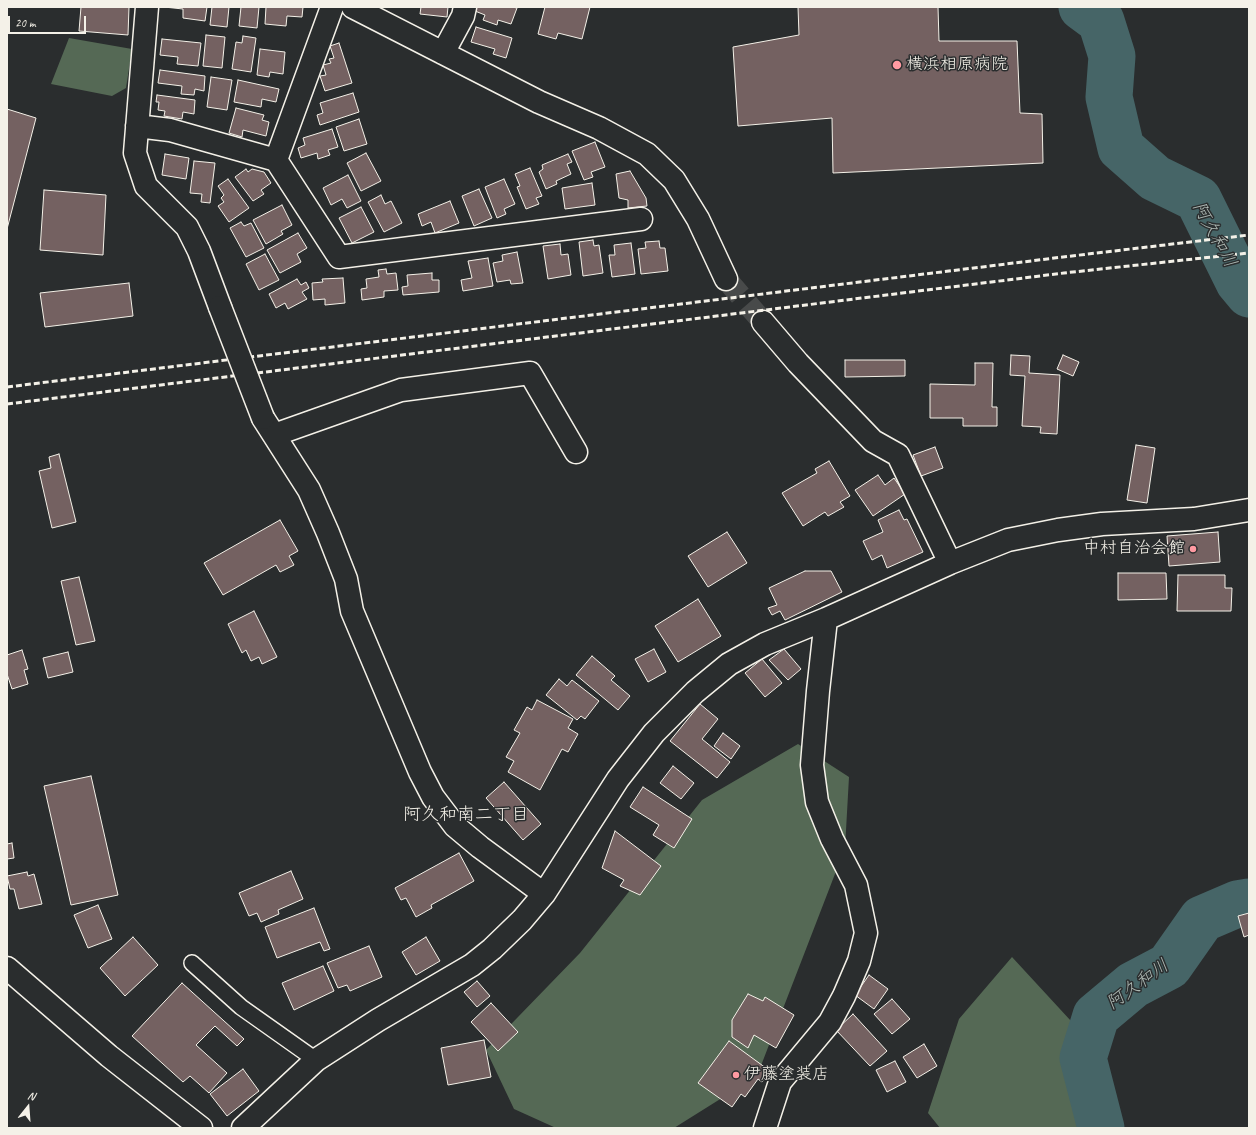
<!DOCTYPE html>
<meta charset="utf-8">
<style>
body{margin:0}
#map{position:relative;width:1256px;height:1135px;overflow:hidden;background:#2a2d2e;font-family:Caveat,sans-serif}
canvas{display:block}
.frame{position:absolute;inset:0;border:8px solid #f4f1e8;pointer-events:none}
.north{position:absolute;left:8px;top:1087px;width:40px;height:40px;-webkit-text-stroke:3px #2a2d2e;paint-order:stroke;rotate:17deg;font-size:11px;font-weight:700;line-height:16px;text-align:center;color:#f4f1e8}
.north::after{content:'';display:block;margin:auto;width:14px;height:18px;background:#f4f1e8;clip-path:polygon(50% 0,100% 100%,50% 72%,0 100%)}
.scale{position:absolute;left:8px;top:16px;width:78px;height:18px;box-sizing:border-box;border:2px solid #f4f1e8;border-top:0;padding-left:5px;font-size:12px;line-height:14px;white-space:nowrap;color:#f4f1e8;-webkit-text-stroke:3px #2a2d2e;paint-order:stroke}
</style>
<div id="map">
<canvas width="1256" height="1135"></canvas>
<div class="frame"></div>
<div class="north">N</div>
<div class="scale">20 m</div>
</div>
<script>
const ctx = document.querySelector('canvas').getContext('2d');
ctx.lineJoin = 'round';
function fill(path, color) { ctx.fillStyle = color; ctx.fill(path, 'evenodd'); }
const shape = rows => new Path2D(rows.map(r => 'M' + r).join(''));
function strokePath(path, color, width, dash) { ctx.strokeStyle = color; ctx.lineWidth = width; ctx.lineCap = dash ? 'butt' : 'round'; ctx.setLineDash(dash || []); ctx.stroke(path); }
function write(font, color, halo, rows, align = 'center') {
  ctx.font = font + ' Caveat,"Klee One",sans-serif'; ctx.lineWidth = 3; ctx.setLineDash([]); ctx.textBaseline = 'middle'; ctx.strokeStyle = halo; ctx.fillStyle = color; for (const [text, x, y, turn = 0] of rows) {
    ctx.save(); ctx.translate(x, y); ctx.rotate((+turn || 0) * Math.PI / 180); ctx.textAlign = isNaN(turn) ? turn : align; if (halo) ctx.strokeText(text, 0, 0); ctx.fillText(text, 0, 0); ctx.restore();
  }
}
fill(shape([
 [69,38,132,49,126,88,112,96,51,84],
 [798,744,849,777,845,848,757,1076,674,1128,556,1128,514,1109,486,1050,580,953,702,800],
 [1012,957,1071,1021,1118,1128,940,1128,928,1113,959,1019]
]), '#556955');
strokePath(shape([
 [1082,7,1101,21,1112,56,1109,97,1121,148,1155,178,1198,199,1239,282,1249,294],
 [1101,1128,1083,1058,1096,1016,1133,985,1169,966,1202,919,1237,904,1249,902]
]), '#466567', 47);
const building = shape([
 [81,7,129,7,128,35,79,31,81,7],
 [164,7,207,7,205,21,183,18,183,9,164,7],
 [212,7,229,7,227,27,210,25,212,7],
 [241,7,259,7,257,28,239,26,241,7],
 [266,7,303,7,302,17,287,16,286,26,265,24,266,7],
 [421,7,448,7,447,17,420,14,421,7],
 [476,7,512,7,517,8,511,24,498,20,497,25,483,20,485,15,475,11,476,7],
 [545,7,590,7,582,39,558,33,556,39,538,34,545,7],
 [798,7,938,7,939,41,1017,41,1020,113,1042,114,1043,163,833,173,832,118,738,126,733,47,799,35,798,7],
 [476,27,512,38,506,58,493,54,495,49,471,42,476,27],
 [206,35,225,37,222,68,203,66,206,35],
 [243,36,256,38,251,72,232,69,236,42,242,43,243,36],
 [162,39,201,43,198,66,177,64,178,57,160,55,162,39],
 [339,43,352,83,325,91,320,76,326,75,323,65,331,63,329,59,334,58,330,46,339,43],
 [260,49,285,52,283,74,270,72,269,77,257,75,260,49],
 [160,70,205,76,204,91,195,89,194,95,181,94,182,86,158,83,160,70],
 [211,77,232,80,227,110,207,107,211,77],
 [238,80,279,89,276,102,262,99,261,107,234,102,238,80],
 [353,93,359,112,320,125,317,115,323,113,320,103,353,93],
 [157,95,195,100,194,114,183,112,182,119,164,116,165,111,158,110,159,102,156,102,157,95],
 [236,108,264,115,262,120,269,122,266,136,243,130,242,137,229,133,236,108],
 [7,109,36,118,7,229,7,109],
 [359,119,367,144,344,151,336,127,359,119],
 [332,129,338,147,328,150,330,155,318,159,317,153,301,158,298,148,305,145,303,138,332,129],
 [595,142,605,167,591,172,593,177,584,180,572,151,595,142],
 [366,153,381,181,361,191,347,163,366,153],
 [165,154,189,158,186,179,162,175,165,154],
 [568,154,572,162,567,164,571,174,556,181,557,184,546,189,539,172,543,169,542,165,568,154],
 [194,161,215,163,210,203,201,202,202,194,190,193,194,161],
 [530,168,542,196,536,198,539,204,526,209,517,187,520,186,515,174,530,168],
 [246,169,248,172,252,169,264,172,271,183,261,190,264,194,253,201,235,177,246,169],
 [630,171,646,198,647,206,628,208,628,200,619,198,616,174,630,171],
 [348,175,361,201,347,208,342,199,331,205,323,188,348,175],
 [228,179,249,208,229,222,218,206,224,202,221,198,224,195,218,186,228,179],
 [504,179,515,204,504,209,506,214,497,218,485,187,504,179],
 [592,183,595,205,565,209,562,188,592,183],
 [479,189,492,218,474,226,462,196,479,189],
 [44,190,106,195,103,255,40,250,44,190],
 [381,195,385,204,391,201,402,223,384,232,368,202,381,195],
 [450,201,459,223,435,233,431,222,422,226,418,214,450,201],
 [282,205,292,225,281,231,283,234,266,244,253,220,282,205],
 [361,207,374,232,352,243,339,218,361,207],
 [241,222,244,226,251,223,264,248,246,257,230,228,241,222],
 [298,233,307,248,297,254,301,262,280,273,267,250,298,233],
 [593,240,594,246,599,245,603,273,583,276,579,242,593,240],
 [659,241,660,248,665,248,668,271,641,274,638,249,646,248,645,242,659,241],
 [631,243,635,274,612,277,609,255,615,255,614,245,631,243],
 [560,244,561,255,568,254,571,275,548,279,543,246,560,244],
 [517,252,523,283,511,284,510,280,497,282,493,263,503,261,502,255,517,252],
 [265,254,279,280,259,290,246,264,265,254],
 [488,258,493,286,463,291,461,280,472,278,468,261,488,258],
 [386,269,387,274,396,273,398,290,384,291,384,297,362,300,361,289,367,288,366,279,379,277,378,270,386,269],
 [432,273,432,280,439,280,439,292,403,295,402,287,408,286,407,275,432,273],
 [343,278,345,303,325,305,325,299,313,300,312,283,323,282,322,279,343,278],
 [297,279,301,285,306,282,309,288,302,292,307,299,288,309,285,303,276,308,269,294,297,279],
 [129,283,133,316,45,327,40,293,129,283],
 [1011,355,1030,356,1029,373,1060,375,1057,434,1040,433,1041,427,1022,426,1025,376,1010,375,1011,355],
 [1063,355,1079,362,1073,376,1057,369,1063,355],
 [845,360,905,360,905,376,845,377,845,360],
 [975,363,993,363,992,407,997,407,997,426,963,426,963,418,930,418,930,384,975,385,975,363],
 [1136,445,1155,448,1147,503,1127,500,1136,445],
 [935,447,943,468,921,476,913,455,935,447],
 [59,454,76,522,52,528,39,471,51,468,49,457,59,454],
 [829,461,850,496,840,502,844,507,828,516,825,512,803,526,782,493,817,473,815,469,829,461],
 [878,475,885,485,894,478,905,494,873,516,855,490,878,475],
 [899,510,904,520,907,519,923,552,887,568,882,555,872,560,863,541,883,532,878,520,899,510],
 [280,520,298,551,289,556,294,565,280,572,276,565,223,595,204,563,280,520],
 [727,532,747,563,708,587,688,556,727,532],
 [1218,532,1220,562,1169,566,1167,536,1218,532],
 [805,571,831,571,842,592,785,620,780,611,772,615,768,608,777,605,769,588,805,571],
 [1118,573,1166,573,1167,599,1118,600,1118,573],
 [1178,575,1225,575,1225,588,1232,588,1231,611,1177,611,1178,575],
 [79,577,95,641,76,645,61,581,79,577],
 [698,599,721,636,678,662,655,626,698,599],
 [254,611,277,657,262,664,259,657,251,661,246,650,242,653,228,624,254,611],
 [654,649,666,672,648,682,635,659,654,649],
 [784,649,801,669,788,680,769,660,784,649],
 [22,650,28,669,24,670,28,684,12,689,7,674,7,655,22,650],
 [68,652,73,672,48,678,43,658,68,652],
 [592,656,615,676,611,680,630,696,618,710,576,675,592,656],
 [762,659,782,683,765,697,745,673,762,659],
 [559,679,567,686,572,680,599,701,585,719,581,716,577,720,546,695,559,679],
 [537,700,573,719,568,728,578,734,568,752,562,749,540,790,508,772,514,761,506,757,520,733,514,730,527,707,532,710,537,700],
 [700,704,718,719,702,739,730,762,717,778,670,741,700,704],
 [723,733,740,746,731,759,714,746,723,733],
 [673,766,694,783,681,799,660,783,673,766],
 [91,776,118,895,71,905,44,786,91,776],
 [504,782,541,824,523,840,486,798,504,782],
 [643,787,692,819,674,848,653,835,659,825,630,807,643,787],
 [615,831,661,866,640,895,620,886,624,880,602,868,615,831],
 [12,843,14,858,7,859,7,844,12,843],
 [459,853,474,881,431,905,432,908,416,917,406,898,401,900,395,888,459,853],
 [291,871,303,899,278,910,279,914,261,922,257,913,249,916,239,893,291,871],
 [27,872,28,876,34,874,42,904,19,909,14,889,10,889,7,876,27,872],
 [98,905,112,939,88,948,74,915,98,905],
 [314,908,330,949,324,951,320,942,277,958,265,927,314,908],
 [1249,913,1249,935,1244,937,1238,916,1249,913],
 [133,937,158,965,125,996,100,968,133,937],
 [426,937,440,961,416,975,402,952,426,937],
 [369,946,382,977,350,991,347,985,338,988,327,963,369,946],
 [323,966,334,991,294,1010,282,983,323,966],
 [869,975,888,989,874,1009,855,995,869,975],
 [477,981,490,996,477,1007,464,992,477,981],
 [182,983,244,1039,237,1046,215,1026,196,1045,227,1073,209,1093,190,1076,183,1082,132,1036,182,983],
 [748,994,763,1001,765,997,794,1015,776,1048,754,1035,748,1048,732,1037,732,1020,748,994],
 [892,999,910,1019,892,1034,874,1014,892,999],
 [491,1003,518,1032,498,1051,471,1022,491,1003],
 [853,1014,887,1051,870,1066,836,1030,853,1014],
 [484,1040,491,1077,448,1085,441,1048,484,1040],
 [729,1041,770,1071,762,1082,758,1079,745,1097,741,1094,732,1107,698,1083,729,1041],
 [924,1044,937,1066,917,1078,903,1057,924,1044],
 [895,1061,906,1082,887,1092,876,1070,895,1061],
 [243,1069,259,1091,227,1116,210,1094,243,1069]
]);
fill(building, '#746161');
strokePath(building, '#f4f1e8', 1);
strokePath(shape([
 [726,279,763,322]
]), '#484a4a', 22, [22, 11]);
const service = shape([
 [192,963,241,1007,316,1060]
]);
const minor = shape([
 [147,7,135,153,146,186,187,227,199,251,220,307],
 [353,7,539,102,599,128,647,154,674,180,698,219,726,279],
 [443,53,463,16,465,7],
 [137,126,170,130,276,160,332,7],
 [276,160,339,257,641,219],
 [763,322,798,363,873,441,898,455,950,563],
 [263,418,309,490,328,533,346,579,352,611,420,772,433,797,455,826,480,847,544,894],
 [274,435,401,390,530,373,576,452],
 [7,968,109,1056,201,1128],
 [243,1128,316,1060,378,1020,472,965,492,949,522,920,544,894,618,779,654,733,695,692,729,664,765,644,826,619,950,563,1008,540,1058,530,1102,524,1194,519,1249,510],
 [765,1128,780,1082,830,1022,844,996,859,961,866,933,856,885,832,839,817,802,812,765,818,691,826,619]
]);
strokePath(service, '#f4f1e8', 18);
strokePath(minor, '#f4f1e8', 25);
strokePath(service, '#2a2d2e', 15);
strokePath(minor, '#2a2d2e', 22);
strokePath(shape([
 [7,387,1063,257,1249,235],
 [7,404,1064,273,1249,253]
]), '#f4f1e8', 3, [6, 3]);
const minorBridge = shape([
 [220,307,263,418]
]);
strokePath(minorBridge, '#f4f1e8', 25, []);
strokePath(minorBridge, '#2a2d2e', 22);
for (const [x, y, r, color] of [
 [897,65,5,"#ff9aa2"],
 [1193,549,4,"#ff9aa2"],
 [736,1075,4,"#ff9aa2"]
]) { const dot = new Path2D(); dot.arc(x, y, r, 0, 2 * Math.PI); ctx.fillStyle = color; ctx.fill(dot); strokePath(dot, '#2a2d2e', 1.5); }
write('17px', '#f4f1e8', '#2a2d2e', [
 ["横浜相原病院",906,65],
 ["中村自治会館",1185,549,"right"],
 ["伊藤塗装店",744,1075]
], 'left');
write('italic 18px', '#aeb9b4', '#2a2d2e', [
 ["阿久和川",1214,235,61],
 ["阿久和川",1138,985,-36]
]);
write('18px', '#f4f1e8', '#2a2d2e', [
 ["阿久和南二丁目",466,815]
]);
</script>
